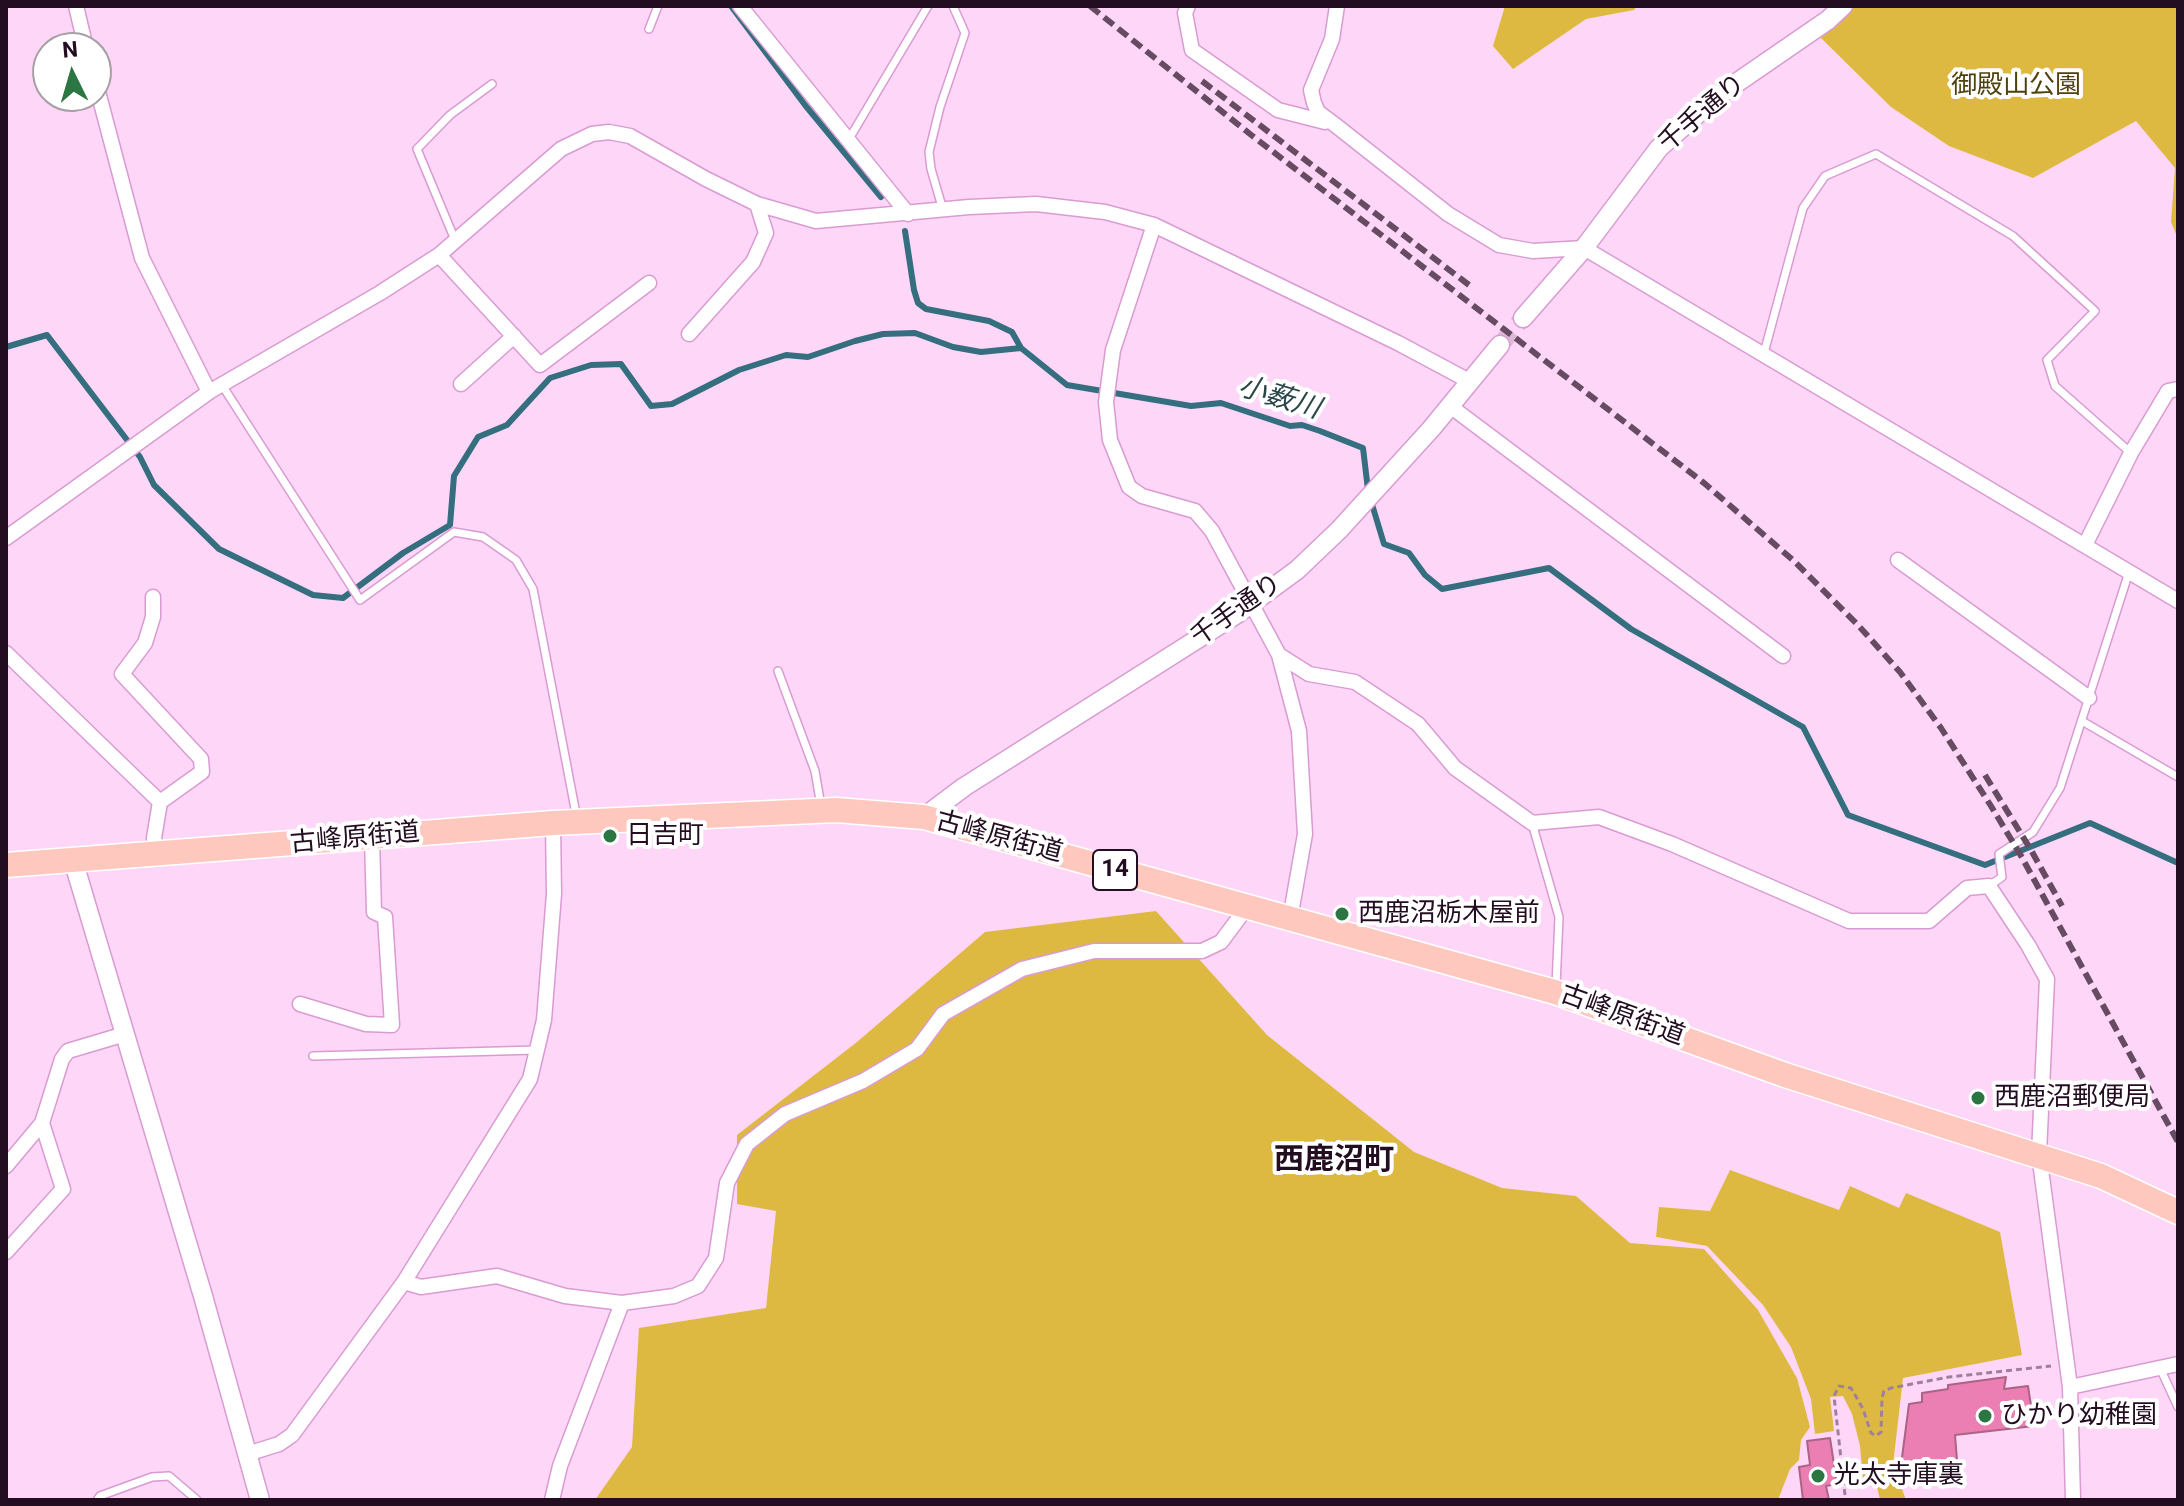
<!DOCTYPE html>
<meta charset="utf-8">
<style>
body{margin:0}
#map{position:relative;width:2184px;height:1506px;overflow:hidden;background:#fed7f8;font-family:Roboto,sans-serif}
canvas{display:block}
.frame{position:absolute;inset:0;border:8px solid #230d21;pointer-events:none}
.north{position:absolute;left:32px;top:32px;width:80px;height:80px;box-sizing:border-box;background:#fff;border:2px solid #a79ea6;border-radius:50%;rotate:355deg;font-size:22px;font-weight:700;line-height:32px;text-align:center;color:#230d21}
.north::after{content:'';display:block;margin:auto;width:28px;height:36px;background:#2c7644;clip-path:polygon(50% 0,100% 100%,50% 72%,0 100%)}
</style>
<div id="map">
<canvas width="2184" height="1506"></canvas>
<div class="frame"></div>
<div class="north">N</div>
</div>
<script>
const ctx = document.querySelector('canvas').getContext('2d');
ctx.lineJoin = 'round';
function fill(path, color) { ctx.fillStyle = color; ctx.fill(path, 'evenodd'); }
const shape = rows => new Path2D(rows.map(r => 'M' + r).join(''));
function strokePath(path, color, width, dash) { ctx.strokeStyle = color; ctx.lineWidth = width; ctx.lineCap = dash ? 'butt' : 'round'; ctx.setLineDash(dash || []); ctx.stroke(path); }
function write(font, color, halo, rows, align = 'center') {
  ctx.font = font + ' Roboto,"Noto Sans JP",sans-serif'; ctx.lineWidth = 8; ctx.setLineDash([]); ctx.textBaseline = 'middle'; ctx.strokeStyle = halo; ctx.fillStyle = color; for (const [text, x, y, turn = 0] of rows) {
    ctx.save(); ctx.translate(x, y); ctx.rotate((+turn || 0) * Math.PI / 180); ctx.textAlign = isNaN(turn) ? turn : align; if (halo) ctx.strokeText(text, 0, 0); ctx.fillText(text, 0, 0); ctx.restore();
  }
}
fill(shape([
 [1505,6,1637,6,1634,10,1586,19,1513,69,1493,46],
 [1826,6,2178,6,2178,239,2171,222,2175,168,2136,121,2033,178,1949,146,1891,107,1821,38],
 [1156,911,1267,1035,1414,1152,1502,1188,1576,1196,1630,1243,1704,1249,1758,1310,1797,1378,1810,1427,1801,1440,1799,1460,1790,1469,1778,1500,595,1500,632,1447,639,1328,766,1308,776,1211,737,1204,737,1135,857,1042,985,932],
 [1730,1170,1839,1210,1850,1186,1899,1208,1906,1193,2000,1232,2022,1355,1903,1378,1893,1465,1906,1500,1880,1500,1875,1478,1863,1478,1860,1446,1852,1414,1843,1396,1830,1397,1834,1431,1815,1434,1811,1399,1791,1347,1763,1305,1707,1246,1656,1237,1659,1207,1710,1211]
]), '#deb941');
strokePath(shape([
 [731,6,805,105,881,197],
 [905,231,914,290,918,303,926,309,989,321,1012,332,1021,348,1067,385,1191,406,1221,403,1290,426,1302,425,1320,431,1363,448,1368,490],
 [6,347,47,335,140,457,154,485,219,549,313,595,343,598,403,553,450,525,454,476,478,437,507,425,550,378,591,365,621,364,651,406,672,404,739,370,786,355,808,357,855,341,883,334,915,333,953,347,981,352,1021,348],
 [1371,501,1384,544,1409,553,1425,575,1442,589,1549,568,1631,629,1803,727,1848,815,1985,865,2090,823,2178,863]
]), '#356e7f', 6);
const building = shape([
 [2006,1377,2004,1389,2028,1386,2034,1426,1955,1435,1957,1460,1901,1465,1909,1404,1922,1402,1922,1393,1948,1389,1948,1385,2006,1377],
 [1830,1438,1837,1484,1826,1486,1829,1500,1803,1500,1799,1467,1810,1465,1807,1441,1830,1438]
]);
fill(building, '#eb7eb2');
strokePath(building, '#ab6485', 2);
strokePath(shape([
 [1500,345,1523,318]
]), '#ddb9d8', 18, [18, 9]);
const service = shape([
 [649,29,658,6],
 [849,139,928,6],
 [943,210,931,169,929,152,940,107,965,33,953,6],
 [455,240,417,149,450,115,492,84],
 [1764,353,1803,208,1825,176,1876,154,2013,236,2095,311,2047,360,2055,386,2131,453],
 [222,385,360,600,454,532,483,537,516,560,533,589,577,819],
 [778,671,815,771,821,806],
 [2082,721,2178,777],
 [1532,823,1559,917,1556,986],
 [1989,886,2002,877,1999,854,2033,832,2060,788,2129,572],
 [313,1056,537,1050],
 [2160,1368,2178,1407],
 [97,1500,100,1496,152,1477,169,1476,197,1500]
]);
const minor = shape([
 [76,6,86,48],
 [740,6,908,214],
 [1188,6,1185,13,1192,50,1278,110,1325,122],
 [1337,6,1332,39,1311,90,1314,103,1318,112,1334,124,1448,214,1499,245,1533,251,1584,248,2178,601],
 [96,84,142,258,209,392],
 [1154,225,1113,350,1106,402,1110,440,1129,487,1142,496,1195,511,1212,531,1279,655,1299,731,1305,834,1290,919],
 [439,255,540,365,649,283],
 [689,334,753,262,766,233,757,204],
 [461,384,514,336],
 [1450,406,1783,656],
 [6,538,209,392,380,293,439,255,561,149,592,134,609,132,630,136,706,179,757,204,816,221,969,207,1036,204,1105,212,1154,225,1398,343,1471,382],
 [2085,545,2131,453,2168,391,2178,389],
 [1898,560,2089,698],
 [153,597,153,617,145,643,122,674,201,759,202,772,160,802],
 [6,653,160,802,154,838,157,855],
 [1279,655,1309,674,1355,682,1418,724,1455,768,1532,823,1599,817,1672,844,1849,921,1929,921,1967,888,1989,886,2028,945,2047,979,2039,1154,2070,1387,2073,1500],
 [300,1004,366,1024,392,1025,385,917,374,912,372,837],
 [6,1166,42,1123,62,1059,68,1051,125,1034],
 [6,1252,63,1189,42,1123],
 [404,1282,421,1287,497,1276,565,1296,622,1303,674,1296,698,1286,716,1258,727,1183,747,1144,785,1114,863,1081,917,1049,943,1014,1022,969,1094,951,1202,951,1221,942,1247,907],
 [2070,1387,2178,1364],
 [247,1454,279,1444,292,1435,404,1282,530,1079,544,1020,554,894,553,823],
 [552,1500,560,1466,622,1303]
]);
const tertiary = shape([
 [1523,318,1584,248,1659,148,1719,95,1828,20,1843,6],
 [924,817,964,787,1237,614,1297,570,1339,530,1431,429,1500,345],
 [73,860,203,1296,260,1500]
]);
const primary = shape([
 [6,865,553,823,836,810,924,817,1555,992,1785,1075,2101,1176,2178,1212]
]);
strokePath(service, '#d99bd1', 10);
strokePath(minor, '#d99bd1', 17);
strokePath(tertiary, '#d99bd1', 21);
strokePath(primary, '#fff', 27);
strokePath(shape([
 [1845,1495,1834,1396,1839,1386,1851,1388,1863,1409,1871,1433,1876,1436,1881,1432,1882,1398,1884,1391,1891,1388,1949,1377,2051,1366]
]), '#9f809b', 3, [6, 4]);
strokePath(service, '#fff', 7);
strokePath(minor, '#fff', 14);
strokePath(tertiary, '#fff', 18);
strokePath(primary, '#ffc8be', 24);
strokePath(shape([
 [1090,6,1250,134,1704,483,1794,561,1858,625,1900,672,1941,728,1991,806,2020,854,2178,1142],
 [1202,81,1469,285],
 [1985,775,2031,850,2062,906]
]), '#664b63', 6, [12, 6]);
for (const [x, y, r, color] of [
 [610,836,8,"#2c7644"],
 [1342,914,8,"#2c7644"],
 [1978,1098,8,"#2c7644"],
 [1985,1416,8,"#2c7644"],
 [1818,1476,8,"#2c7644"]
]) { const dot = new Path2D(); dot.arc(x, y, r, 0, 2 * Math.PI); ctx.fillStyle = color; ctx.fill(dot); strokePath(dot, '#fff', 3); }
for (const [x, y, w] of [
 [1115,870,44]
]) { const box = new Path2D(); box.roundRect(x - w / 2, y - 20, w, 40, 6); ctx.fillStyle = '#fff'; ctx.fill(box); strokePath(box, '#230d21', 2); }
write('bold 24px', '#230d21', null, [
 ["14",1115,870]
]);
write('26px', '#50410d', '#fff', [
 ["御殿山公園",2016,86]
]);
write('26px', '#230d21', '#fff', [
 ["千手通り",1703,114,-40],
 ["千手通り",1237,611,-35],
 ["古峰原街道",999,838,15],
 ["古峰原街道",355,839,-5],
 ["古峰原街道",1622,1016,20]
]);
write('26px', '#230d21', '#fff', [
 ["日吉町",626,836],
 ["西鹿沼栃木屋前",1358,914],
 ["西鹿沼郵便局",1994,1098],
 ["ひかり幼稚園",2001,1416],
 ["光太寺庫裏",1834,1476]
], 'left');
write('italic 28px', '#2a464b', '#fff', [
 ["小薮川",1279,399,17]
]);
write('bold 30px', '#230d21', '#fff', [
 ["西鹿沼町",1334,1161]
]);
</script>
